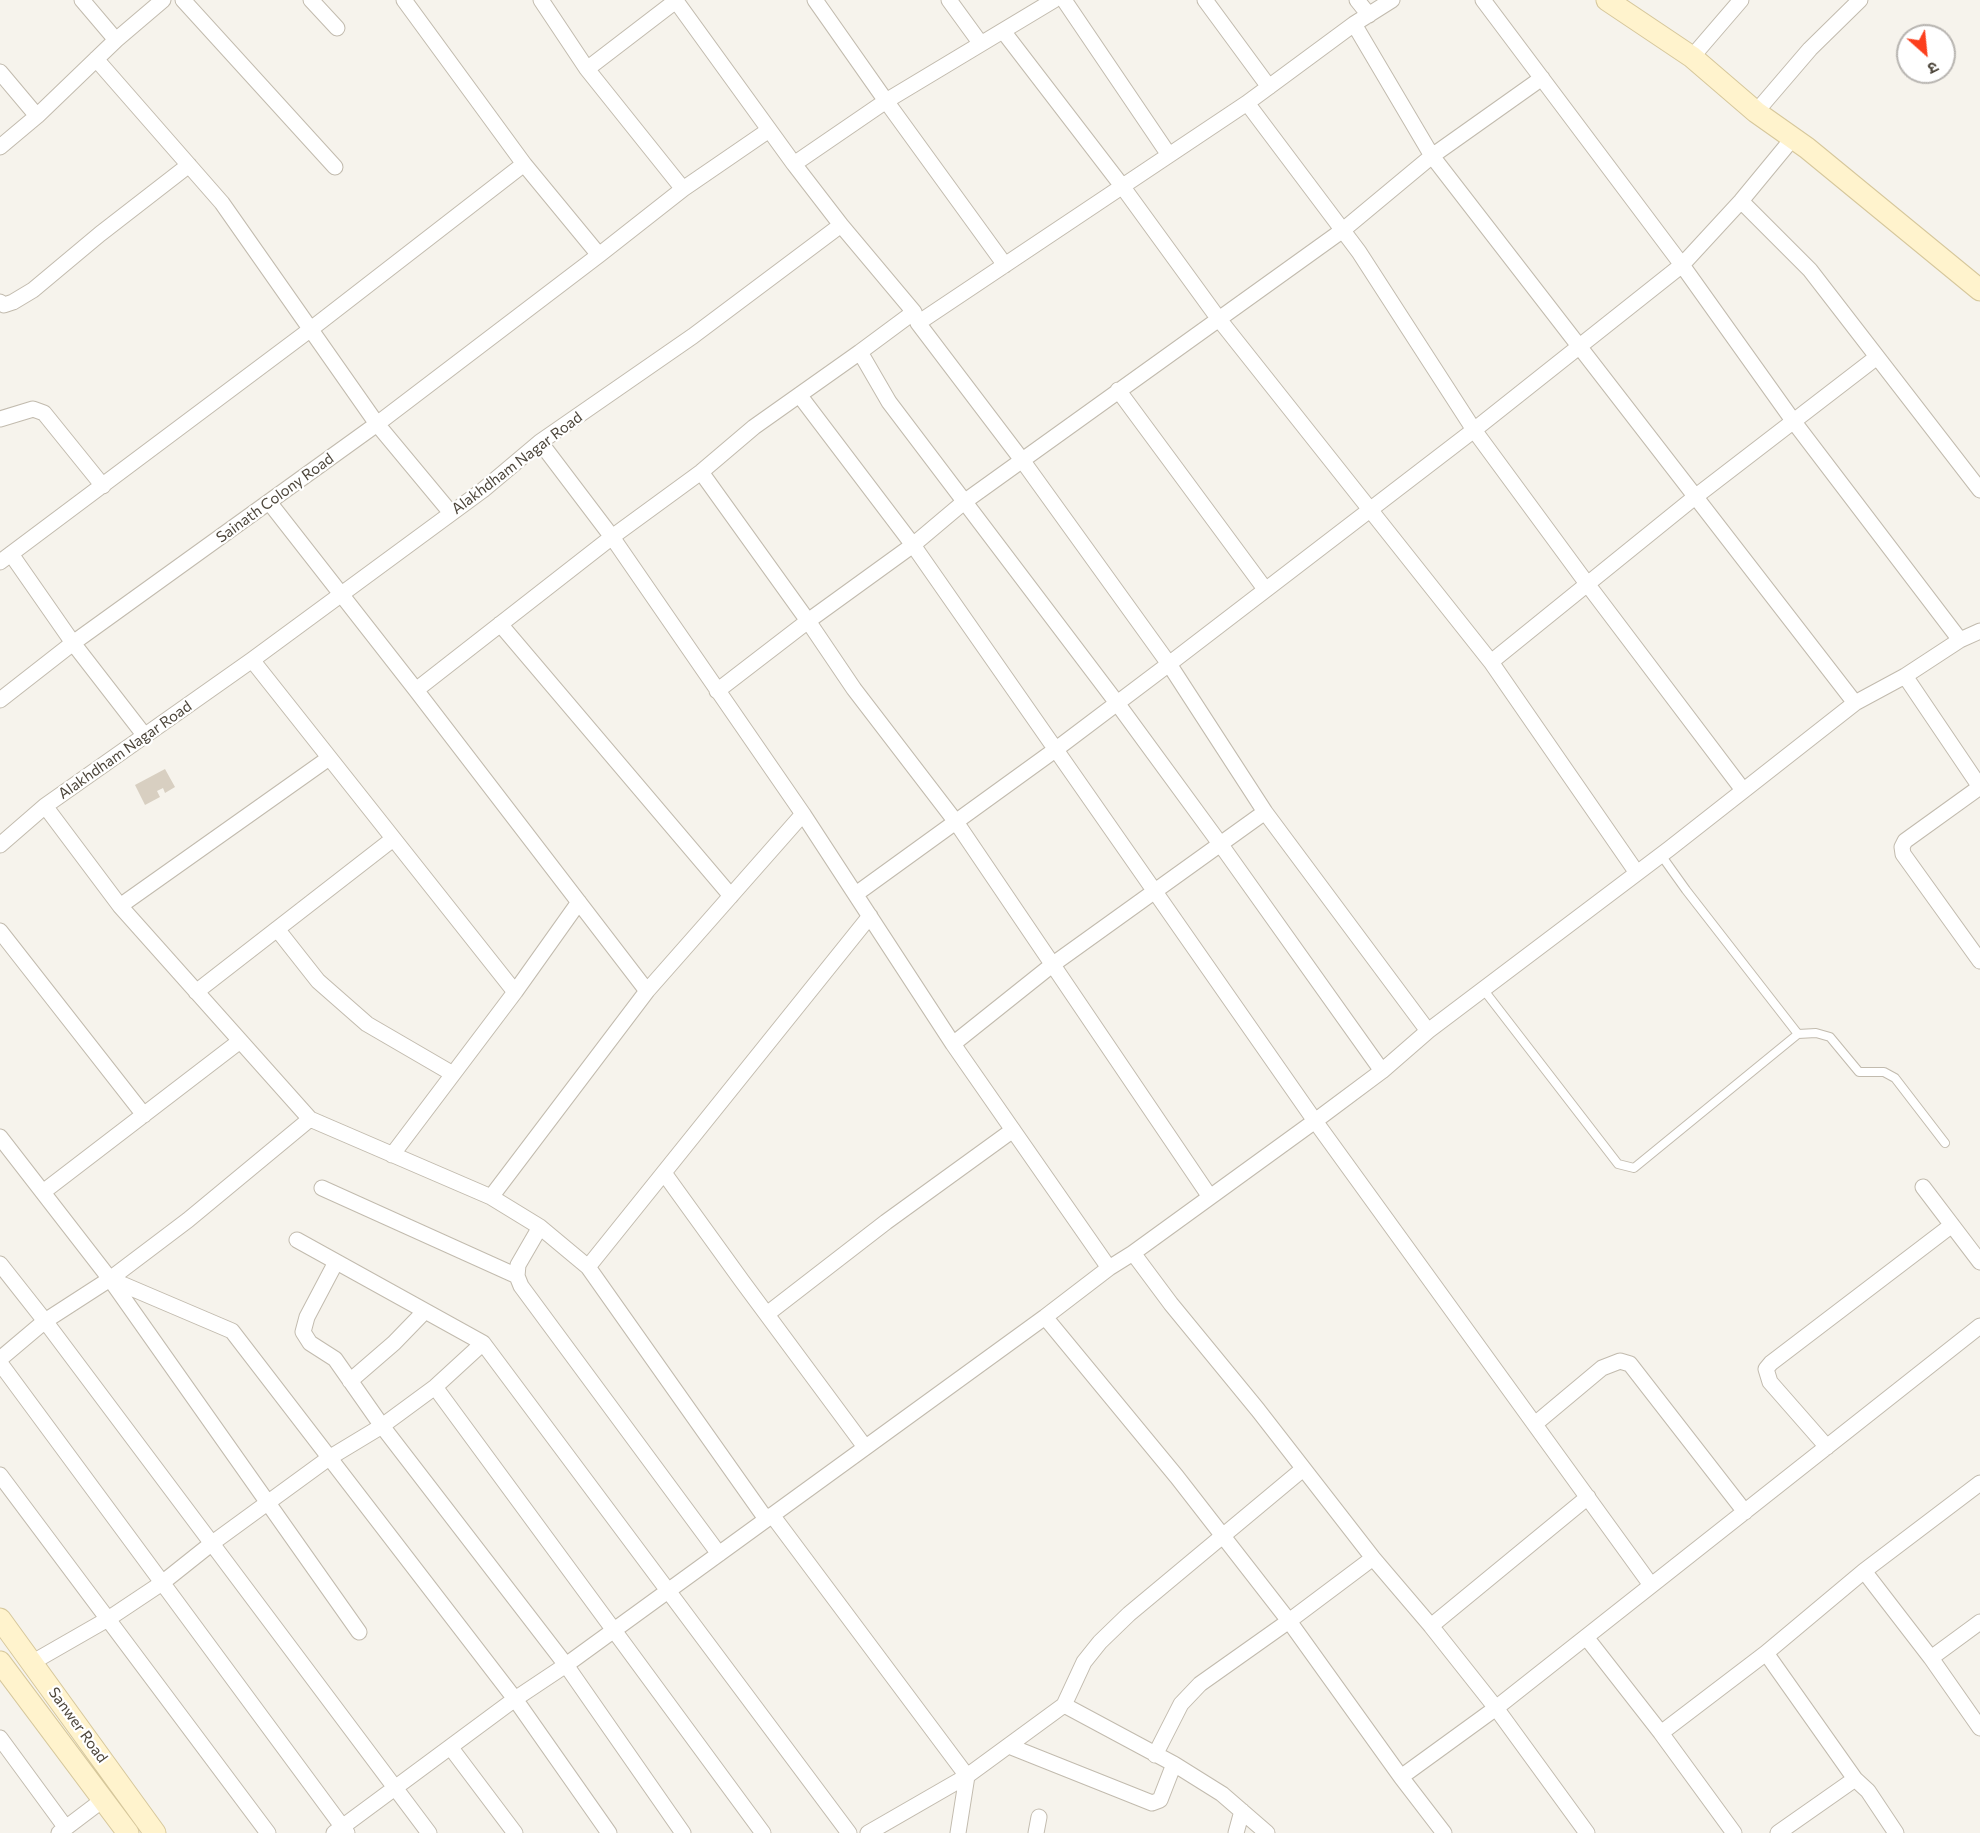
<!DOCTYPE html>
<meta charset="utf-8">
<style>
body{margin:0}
#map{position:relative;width:1980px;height:1833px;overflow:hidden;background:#f6f3ec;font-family:Commissioner,"Noto Sans Devanagari",sans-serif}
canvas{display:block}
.north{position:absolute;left:1896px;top:24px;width:60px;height:60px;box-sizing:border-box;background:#fff;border:2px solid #b7b4b0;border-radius:50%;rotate:153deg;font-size:16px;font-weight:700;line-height:24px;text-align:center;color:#4b4439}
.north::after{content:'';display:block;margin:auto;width:21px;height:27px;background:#fc3f1d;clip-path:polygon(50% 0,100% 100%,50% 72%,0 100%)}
</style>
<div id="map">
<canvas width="1980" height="1833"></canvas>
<div class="north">उ</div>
</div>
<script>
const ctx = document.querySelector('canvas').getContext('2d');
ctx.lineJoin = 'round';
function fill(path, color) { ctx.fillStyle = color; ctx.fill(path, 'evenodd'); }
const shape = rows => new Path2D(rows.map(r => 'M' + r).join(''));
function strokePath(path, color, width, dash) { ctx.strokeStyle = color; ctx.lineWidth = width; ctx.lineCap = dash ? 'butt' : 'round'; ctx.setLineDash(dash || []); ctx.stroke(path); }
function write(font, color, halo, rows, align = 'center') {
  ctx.font = font + ' Commissioner,sans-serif'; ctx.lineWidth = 4.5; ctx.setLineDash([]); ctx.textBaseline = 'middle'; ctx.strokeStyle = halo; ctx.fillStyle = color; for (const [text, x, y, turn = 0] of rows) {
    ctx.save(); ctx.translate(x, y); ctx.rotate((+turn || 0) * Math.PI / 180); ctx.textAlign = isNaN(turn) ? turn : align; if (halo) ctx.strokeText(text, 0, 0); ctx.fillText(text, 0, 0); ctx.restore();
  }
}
fill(shape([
 [165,769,175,787,165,793,163,788,157,791,160,797,145,805,135,785]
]), '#d8cfc1');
const lane = shape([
 [1661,855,1686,890,1798,1034,1816,1033,1830,1037,1859,1072,1884,1072,1895,1078,1945,1143],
 [1483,989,1618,1164,1634,1168,1798,1034]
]);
const street = shape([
 [82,0,116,40],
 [183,0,335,167],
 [311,0,337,28],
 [404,0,524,164],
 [541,0,587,69,677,0],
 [949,0,981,44],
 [1064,0,1169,155],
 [1205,0,1269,87],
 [1357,0,1369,15],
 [1392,0,1354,24,1247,103,1359,252,1474,430,1588,585,1743,790],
 [1483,0,1682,265,1794,422,1960,640],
 [676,1,794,164],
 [1354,24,1432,156,1855,703],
 [1003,31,1122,186,1218,318,1491,662,1637,873],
 [1692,57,1741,0],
 [0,72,37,116],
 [1756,112,1810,49,1860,0],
 [0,147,37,116,116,40,163,0],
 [683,189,769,130],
 [1741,201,1810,270,1980,490],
 [841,225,914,312,860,352,889,402,1117,703,1221,845,1382,1071],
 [1005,265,886,101,1054,0],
 [0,302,4,305,13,302,33,290,100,234,189,165],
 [914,312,918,323,1022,460,1169,664,1265,812,1428,1031],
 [918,323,1247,103],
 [1118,390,1265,589],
 [800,396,913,545,1315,1121,1651,1585],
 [0,419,33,409,44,413,103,486],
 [540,442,612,537,803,814,953,1044,1109,1268],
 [701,472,808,621,854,689,956,822,1210,1197],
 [451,513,377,424,599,255,683,189,587,69],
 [11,554,73,643,145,736],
 [0,562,311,329,524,164,599,255],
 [500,624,731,896],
 [252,660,515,992],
 [1491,662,1695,497,1877,357],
 [1905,676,1980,787,1905,841,1902,847,1903,854,1980,961],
 [416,690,612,537,701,472,754,427,860,352],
 [717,691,808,621,913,545,964,502,1343,230,1432,156,1542,78],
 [0,700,73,643,377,424,222,203,96,59],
 [45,806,120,906,310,1119,491,1197,647,991,416,690,269,502],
 [0,845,45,806,252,660,483,490,540,442,693,336,841,225,794,164,886,101,815,0],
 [856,894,1055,750,1169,664,1474,430,1682,265,1741,201,1793,138],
 [120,906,329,758],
 [277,929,318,981,367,1024,453,1074],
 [0,931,144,1115],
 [647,991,803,814],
 [196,992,393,839],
 [953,1044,1052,965,1265,812],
 [310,1119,188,1220,110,1279,359,1632],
 [0,1137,110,1279],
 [392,1155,515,992,579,902],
 [664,1173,742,1281,865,1447],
 [1923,1187,1980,1262],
 [322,1188,517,1276],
 [43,1192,240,1041],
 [491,1197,540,1227,588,1267,766,1519],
 [540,1227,518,1265,517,1276,521,1286,719,1554],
 [297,1240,483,1343,849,1833],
 [336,1262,307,1317,303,1332,310,1343,335,1359,382,1426,566,1665,683,1833],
 [0,1264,45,1321,429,1833],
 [588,1267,870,916],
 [767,1314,886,1222,1013,1130],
 [1045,1317,1177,1477,1289,1621,1401,1777,1496,1708,1431,1626,1373,1558,1258,1410,1171,1304,1133,1253],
 [0,1359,45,1321,110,1279,232,1331,515,1699,609,1833],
 [0,1363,347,1833],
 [350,1381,394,1343,425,1311],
 [435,1387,763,1833],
 [1535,1424,1602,1368,1620,1361,1630,1364,1745,1512],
 [1827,1447,1770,1382,1766,1369,1771,1363,1952,1225],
 [0,1475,268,1833],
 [1980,1483,1864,1571,1931,1658,1980,1728],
 [772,1515,967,1776,958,1833],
 [1864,1571,1766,1653,1855,1779,1868,1791,1896,1833],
 [1431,1626,1588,1497],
 [1586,1637,1661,1733],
 [1931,1658,1980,1622],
 [33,1662,108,1619,162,1583,211,1544,329,1458,382,1426,435,1387,483,1343],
 [1064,1705,1084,1662,1100,1642,1129,1614,1303,1469],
 [0,1738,66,1828],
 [1009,1746,1152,1803,1160,1800,1174,1764],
 [451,1748,515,1833],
 [1155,1755,1181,1704,1200,1684,1289,1621,1373,1558],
 [1401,1777,1444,1833],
 [59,1833,104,1799],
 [334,1833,515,1699,566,1665,1045,1317,1109,1268,1133,1253,1315,1121,1382,1071,1428,1031,1669,849,1855,703,1905,676,1960,640,1980,631],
 [868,1833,967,1776,1064,1705,1174,1764,1222,1794,1267,1833],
 [1036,1833,1039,1817],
 [1236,1833,1242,1811],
 [1587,1833,1496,1708,1980,1326],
 [1734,1833,1661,1733,1766,1653],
 [1778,1833,1855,1779]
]);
const secondary = shape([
 [1607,0,1692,57,1756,112,1807,148,1980,290],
 [0,1619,155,1833],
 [0,1662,128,1833]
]);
strokePath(lane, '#c2bbae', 10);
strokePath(street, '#c2bbae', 17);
strokePath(secondary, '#d6c79b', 23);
strokePath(lane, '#fff', 8);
strokePath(street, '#fff', 15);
strokePath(secondary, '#fff3cd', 21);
write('15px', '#4b4439', '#fff', [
 ["Alakhdham Nagar Road",517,463,-37],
 ["Sainath Colony Road",275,498,-36],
 ["Alakhdham Nagar Road",125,750,-35],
 ["Sanwer Road",78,1725,54]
]);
</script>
